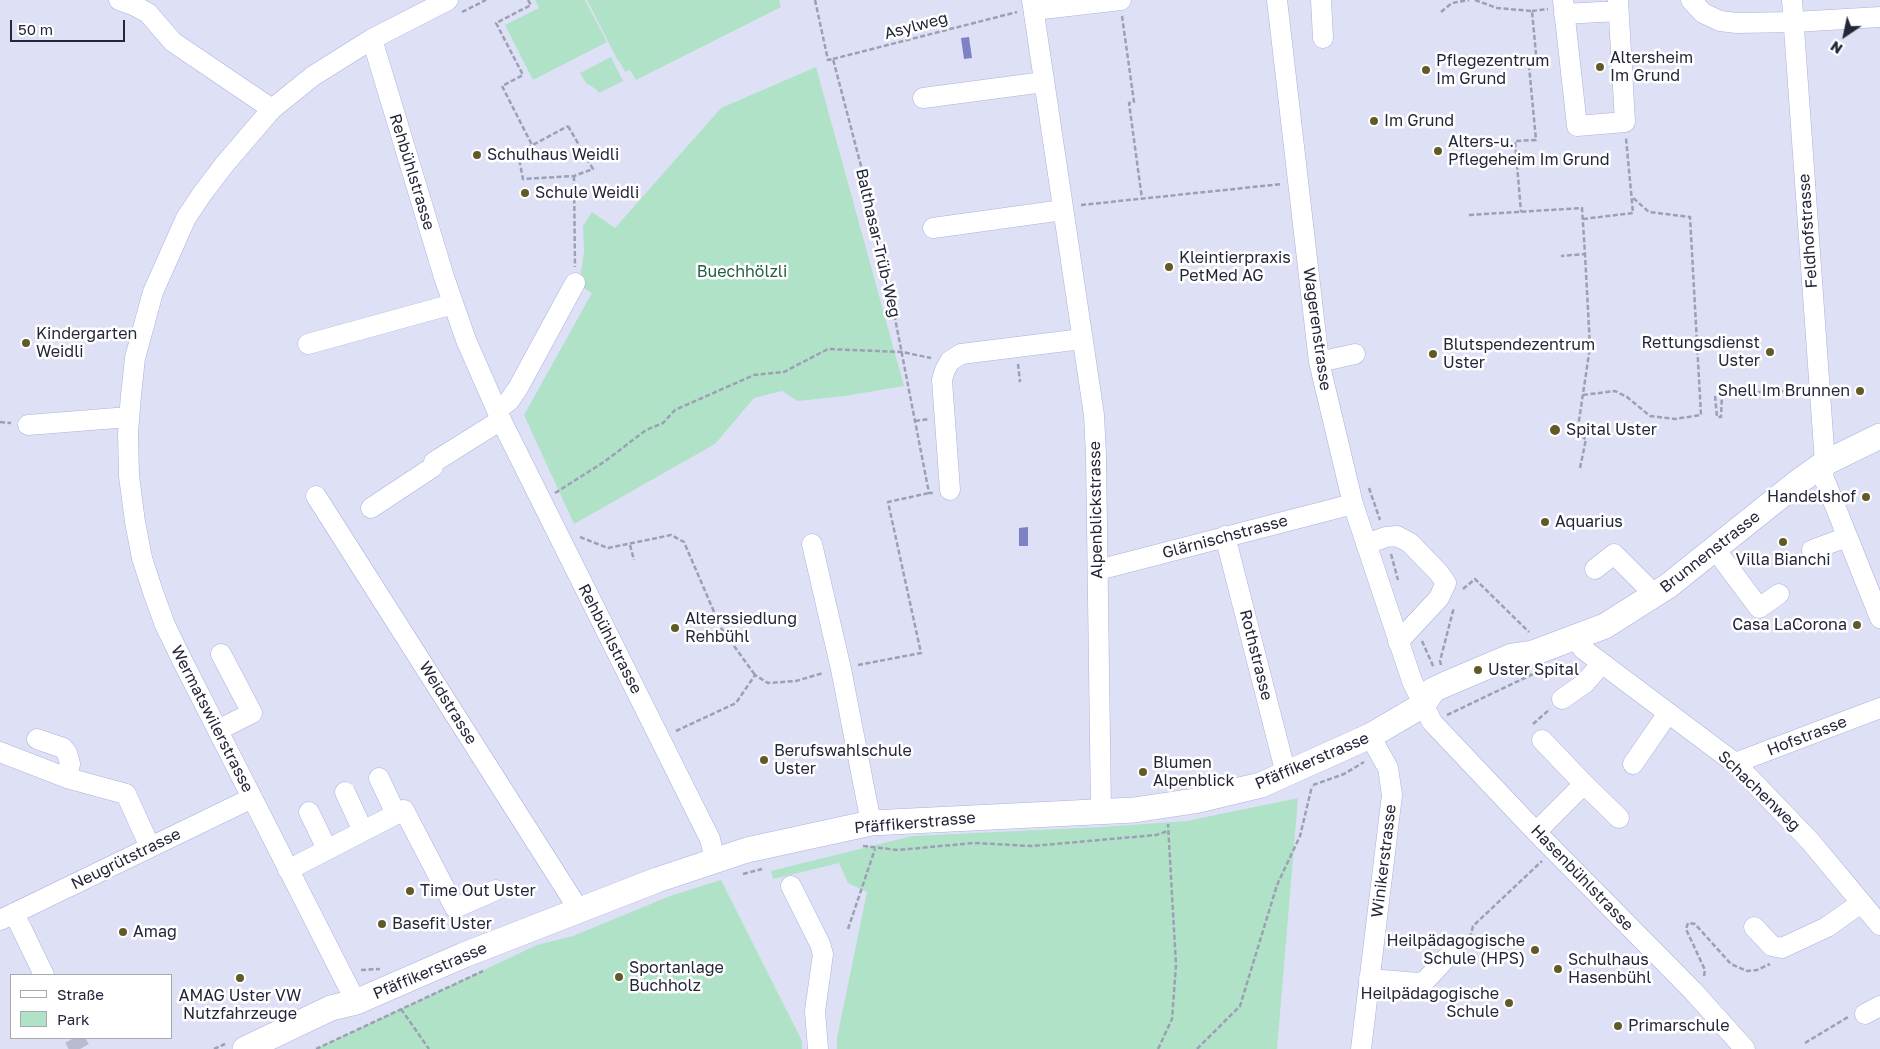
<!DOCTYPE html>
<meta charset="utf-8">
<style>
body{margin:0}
#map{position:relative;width:1880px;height:1049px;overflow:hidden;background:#dee1f6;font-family:"Golos Text",sans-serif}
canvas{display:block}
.legend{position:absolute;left:10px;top:974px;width:162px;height:65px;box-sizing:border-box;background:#fff;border:1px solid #a7a8b0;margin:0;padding:6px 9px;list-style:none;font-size:15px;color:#242639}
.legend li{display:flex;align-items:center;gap:10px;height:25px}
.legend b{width:25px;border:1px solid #a7a8b0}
.north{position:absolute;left:1820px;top:10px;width:50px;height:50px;-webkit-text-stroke:4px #fff;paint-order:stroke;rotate:214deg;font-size:14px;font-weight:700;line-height:20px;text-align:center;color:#242639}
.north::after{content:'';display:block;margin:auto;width:18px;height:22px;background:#242639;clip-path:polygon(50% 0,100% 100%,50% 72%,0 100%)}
.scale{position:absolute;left:10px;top:20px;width:115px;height:22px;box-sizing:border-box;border:2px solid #242639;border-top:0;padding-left:6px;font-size:15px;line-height:18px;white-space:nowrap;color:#242639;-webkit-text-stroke:4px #fff;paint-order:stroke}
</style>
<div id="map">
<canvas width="1880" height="1049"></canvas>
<ul class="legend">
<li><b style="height:6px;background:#fff"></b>Straße</li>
<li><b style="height:14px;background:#afe2c6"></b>Park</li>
</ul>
<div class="north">N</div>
<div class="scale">50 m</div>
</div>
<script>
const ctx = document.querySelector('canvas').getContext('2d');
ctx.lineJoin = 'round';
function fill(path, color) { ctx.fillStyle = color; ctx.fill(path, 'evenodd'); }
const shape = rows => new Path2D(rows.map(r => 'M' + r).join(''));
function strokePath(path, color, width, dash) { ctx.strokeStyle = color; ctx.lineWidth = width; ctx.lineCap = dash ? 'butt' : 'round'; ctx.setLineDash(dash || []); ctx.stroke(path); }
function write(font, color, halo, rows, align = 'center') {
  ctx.font = font + ' "Golos Text",sans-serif'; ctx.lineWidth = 5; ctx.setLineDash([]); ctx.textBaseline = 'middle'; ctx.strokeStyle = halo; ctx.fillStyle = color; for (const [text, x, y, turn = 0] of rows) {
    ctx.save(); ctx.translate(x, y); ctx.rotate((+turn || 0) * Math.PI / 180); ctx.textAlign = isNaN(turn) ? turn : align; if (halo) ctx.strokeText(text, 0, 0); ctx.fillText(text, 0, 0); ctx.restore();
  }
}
fill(shape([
 [535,0,585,0,607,42,533,80,505,25,539,8],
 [587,0,779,0,781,7,636,80,630,70,625,72,619,61,618,61],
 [611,57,623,81,599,93,596,89,586,83,580,73],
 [816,67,904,386,845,396,798,401,782,391,754,398,715,444,574,524,524,415,592,293,579,285,584,252,583,226,592,212,615,228,721,108],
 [1298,798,1277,1049,837,1049,837,1038,867,892,848,883,839,863,773,879,771,871,912,836,1101,827,1187,821],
 [721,880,802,1041,802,1049,316,1049,537,945,573,936,670,896]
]), '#afe2c6');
fill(shape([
 [969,37,972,58,964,59,961,38],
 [1028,527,1028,546,1019,546,1019,528]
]), '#7e82c4');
strokePath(shape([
 [74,1038,80,1049]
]), '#b9bcd0', 20, [20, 10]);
const minor = shape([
 [119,0,133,5,148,13,173,42,272,109],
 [1032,0,1094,415,1096,455,1101,811],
 [1277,0,1319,362,1353,504,1412,681,1432,722,1536,832,1693,991,1745,1049],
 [1321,0,1323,38],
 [1563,0,1577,126,1625,122,1618,0],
 [1691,0,1703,13,1720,21,1737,23,1794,22,1880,17],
 [1792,0,1825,463,1823,476,1880,618],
 [1034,10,1121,0],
 [1564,14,1618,11],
 [372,39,444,277,466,340,502,422,710,839,715,860],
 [923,98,1044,82],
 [933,228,1063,210],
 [308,344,453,304],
 [1319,362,1355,354],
 [497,410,509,401,518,388,575,283],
 [28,425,129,417],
 [950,490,942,380,945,370,950,361,961,354,1082,339],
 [316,496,579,910],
 [371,508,433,467,434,462,501,420],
 [1225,536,1286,774],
 [812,544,841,669,871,823],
 [1366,544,1386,537,1397,536,1410,543,1439,573,1446,583,1439,598,1398,642],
 [1715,549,1759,608,1779,594],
 [1812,550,1847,537],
 [1595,569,1614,554,1655,595],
 [1098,570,1353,504],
 [1575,637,1583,649,1735,763,1810,841,1880,925],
 [1562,699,1585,683,1602,663],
 [218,730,252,713,221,654],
 [37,739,63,748,67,753,70,764,67,778],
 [0,752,67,778,126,794,150,847],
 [1735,763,1880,708],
 [1633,764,1668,713],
 [379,778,396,814],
 [1584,784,1619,818],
 [345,792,363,831],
 [309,812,327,849],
 [1536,832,1584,784,1542,740],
 [288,870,404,810,455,908,496,890],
 [791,886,820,944,823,954,815,1011,818,1049],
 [14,913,44,975],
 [0,920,252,798],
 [1754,927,1772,946,1782,948,1827,927,1861,903],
 [1369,979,1419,983,1425,981,1455,949],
 [356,1002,183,662,165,625,153,592,142,558,135,522,129,476,128,433,131,395,135,358,153,292,186,218,202,194,224,165,272,109,313,76,372,39,448,0],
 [1865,1014,1880,1006],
 [1361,1049,1392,795,1388,768,1370,736]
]);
const major = shape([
 [245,1049,331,1008,356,1002,464,955,657,880,747,850,871,823,1134,810,1194,801,1261,785,1370,736,1423,705,1433,690,1446,684,1512,656,1533,653,1605,626,1668,586,1798,482,1825,463,1880,436]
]);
strokePath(minor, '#aaafe0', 21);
strokePath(major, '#aaafe0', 26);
strokePath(shape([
 [528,0,531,5,496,23,523,75,502,86,532,145],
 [815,0,828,60,833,59,878,231,929,493,933,493],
 [1475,0,1497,8,1532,11,1537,65,1529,66,1536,140,1515,141,1521,212],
 [1532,11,1548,9],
 [462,12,486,0],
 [1441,12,1452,3,1469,0],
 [1122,16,1134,102,1129,103,1142,199],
 [833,59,1017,12],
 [568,126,593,169,574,176,523,179,518,153,568,126],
 [574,176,575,267],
 [1081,205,1282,184],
 [1469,215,1582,208,1585,254,1561,256],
 [1583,219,1633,213,1626,138],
 [1018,364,1020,382],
 [1583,395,1615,391,1627,397,1650,416,1675,419,1701,415,1690,217,1649,212,1632,197],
 [1715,396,1717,417,1721,417,1722,394,1803,390],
 [915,421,929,419],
 [0,422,11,423],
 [1580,468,1586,439,1577,434,1590,347,1585,254],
 [1369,488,1380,520],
 [555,493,604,462,646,430,663,423,675,410,754,375,784,372,828,349,902,352,931,358],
 [580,537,608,548,671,535,684,542,721,628,755,675],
 [630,545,634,560],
 [1391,554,1398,580],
 [1463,589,1475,579,1529,632],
 [1422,641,1434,668],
 [858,665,921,653,888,502,929,493],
 [1441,665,1440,661,1454,607],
 [1447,715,1533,674],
 [1533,724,1550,709],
 [676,731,736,703,755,675,768,683,796,681,823,673],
 [1313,785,1344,774,1364,762],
 [863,846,898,850,973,843,1032,846,1156,835,1168,831],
 [743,874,762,869],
 [848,929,875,849],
 [1468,937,1471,934,1473,926,1542,861],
 [361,970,380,969],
 [1704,976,1705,970,1686,929,1688,923,1695,924,1731,964,1747,971,1757,970,1770,964],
 [401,1009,429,1049],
 [1805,1043,1848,1017],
 [214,1049,225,1044],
 [316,1049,483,971],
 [1158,1049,1172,1019,1176,965,1168,824],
 [1197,1049,1240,1006,1277,885,1300,836,1312,786]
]), '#9da0b4', 2.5, [5, 2.5]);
strokePath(minor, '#fff', 20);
strokePath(major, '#fff', 25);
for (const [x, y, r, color] of [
 [1600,67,5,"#625a26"],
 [1426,70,5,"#625a26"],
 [1374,121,5,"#625a26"],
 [1438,151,5,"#625a26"],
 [477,155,5,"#625a26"],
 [525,193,5,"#625a26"],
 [1169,267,5,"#625a26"],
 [26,343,5,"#625a26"],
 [1770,352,5,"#625a26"],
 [1433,354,5,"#625a26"],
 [1860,391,5,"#625a26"],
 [1555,430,6,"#625a26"],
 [1866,497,5,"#625a26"],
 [1545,522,5,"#625a26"],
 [1783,542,5,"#625a26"],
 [1857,625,5,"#625a26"],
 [675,628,5,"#625a26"],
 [1478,670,5,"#625a26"],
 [764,760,5,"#625a26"],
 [1143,772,5,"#625a26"],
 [410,891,5,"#625a26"],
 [382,924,5,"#625a26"],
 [123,932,5,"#625a26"],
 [1535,950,5,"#625a26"],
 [1558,969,5,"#625a26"],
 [619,977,5,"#625a26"],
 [240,978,5,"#625a26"],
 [1509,1003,5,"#625a26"],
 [1618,1026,5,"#625a26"]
]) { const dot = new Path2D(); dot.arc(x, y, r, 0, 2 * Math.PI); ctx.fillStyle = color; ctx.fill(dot); strokePath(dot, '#fff', 2); }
write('16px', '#242639', '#fff', [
 ["Asylweg",916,26,-15],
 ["Rehbühlstrasse",412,172,73],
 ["Feldhofstrasse",1808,231,-94],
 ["Balthasar-Trüb-Weg",878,243,77],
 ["Wagerenstrasse",1317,329,82],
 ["Alpenblickstrasse",1096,510,-91],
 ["Glärnischstrasse",1225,537,-15],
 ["Brunnenstrasse",1710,552,-38],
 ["Rehbühlstrasse",610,639,63],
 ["Rothstrasse",1256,655,76],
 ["Weidstrasse",448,703,58],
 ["Wermatswilerstrasse",212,719,63],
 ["Hofstrasse",1807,736,-21],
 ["Pfäffikerstrasse",1312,761,-23],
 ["Schachenweg",1759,791,44],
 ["Pfäffikerstrasse",915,823,-5],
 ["Neugrütstrasse",126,859,-26],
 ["Winikerstrasse",1384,861,-83],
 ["Hasenbühlstrasse",1582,878,46],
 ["Pfäffikerstrasse",430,971,-23]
]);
write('16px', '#242639', '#fff', [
 ["Altersheim",1610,58],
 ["Im Grund",1610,76],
 ["Pflegezentrum",1436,61],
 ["Im Grund",1436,79],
 ["Im Grund",1384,121],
 ["Alters-u.",1448,142],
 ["Pflegeheim Im Grund",1448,160],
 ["Schulhaus Weidli",487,155],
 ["Schule Weidli",535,193],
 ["Kleintierpraxis",1179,258],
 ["PetMed AG",1179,276],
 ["Kindergarten",36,334],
 ["Weidli",36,352],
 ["Rettungsdienst",1760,343,"right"],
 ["Uster",1760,361,"right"],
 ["Blutspendezentrum",1443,345],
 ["Uster",1443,363],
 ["Shell Im Brunnen",1850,391,"right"],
 ["Spital Uster",1566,430],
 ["Handelshof",1856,497,"right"],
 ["Aquarius",1555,522],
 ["Villa Bianchi",1783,560,"center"],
 ["Alterssiedlung",685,619],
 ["Rehbühl",685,637],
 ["Casa LaCorona",1847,625,"right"],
 ["Uster Spital",1488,670],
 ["Berufswahlschule",774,751],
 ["Uster",774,769],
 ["Blumen",1153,763],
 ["Alpenblick",1153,781],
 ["Time Out Uster",420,891],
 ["Basefit Uster",392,924],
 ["Amag",133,932],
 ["Heilpädagogische",1525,941,"right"],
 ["Schule (HPS)",1525,959,"right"],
 ["Schulhaus",1568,960],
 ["Hasenbühl",1568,978],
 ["Sportanlage",629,968],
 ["Buchholz",629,986],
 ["Heilpädagogische",1499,994,"right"],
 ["Schule",1499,1012,"right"],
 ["AMAG Uster VW",240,996,"center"],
 ["Nutzfahrzeuge",240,1014,"center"],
 ["Primarschule",1628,1026]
], 'left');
write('16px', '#245f44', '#fff', [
 ["Buechhölzli",742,272]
]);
</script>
